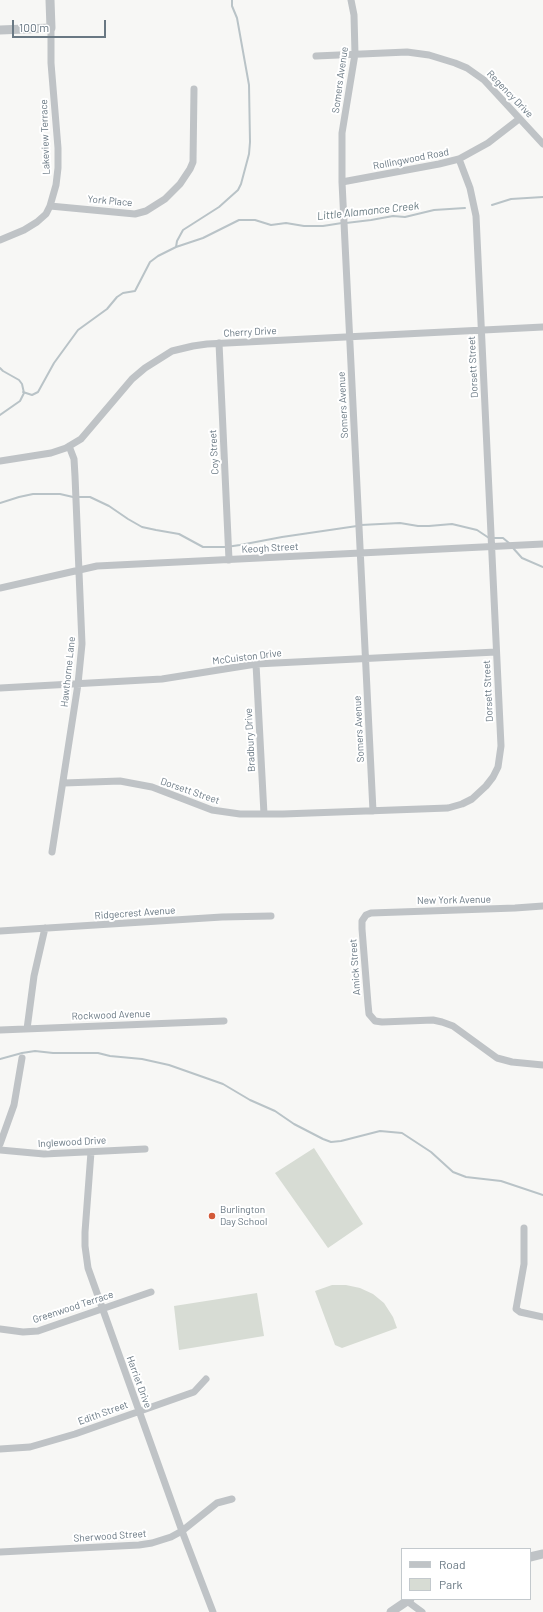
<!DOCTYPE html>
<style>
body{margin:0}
#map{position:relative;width:543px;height:1612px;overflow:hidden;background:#f7f7f5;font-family:Barlow,sans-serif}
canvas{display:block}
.legend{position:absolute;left:401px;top:1548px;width:130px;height:52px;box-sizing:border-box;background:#fff;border:1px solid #c3c9cd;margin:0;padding:5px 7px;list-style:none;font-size:12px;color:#697883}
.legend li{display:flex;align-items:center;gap:8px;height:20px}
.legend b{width:20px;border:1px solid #c3c9cd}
.scale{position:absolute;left:12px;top:20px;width:94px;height:18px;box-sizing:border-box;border:2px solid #697883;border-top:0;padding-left:5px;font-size:12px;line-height:14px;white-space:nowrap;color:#697883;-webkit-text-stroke:3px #fff;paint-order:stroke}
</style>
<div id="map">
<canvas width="543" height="1612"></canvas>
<ul class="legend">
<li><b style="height:5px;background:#bfc3c6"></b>Road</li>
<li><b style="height:11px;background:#d7dcd4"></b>Park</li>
</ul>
<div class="scale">100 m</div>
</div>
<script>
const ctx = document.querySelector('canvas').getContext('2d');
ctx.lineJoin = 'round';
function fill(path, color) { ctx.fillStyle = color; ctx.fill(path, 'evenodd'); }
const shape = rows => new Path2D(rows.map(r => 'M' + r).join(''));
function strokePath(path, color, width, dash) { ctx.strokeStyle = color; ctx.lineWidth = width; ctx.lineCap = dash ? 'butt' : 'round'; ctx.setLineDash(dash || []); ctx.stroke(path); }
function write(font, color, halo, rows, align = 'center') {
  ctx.font = font + ' Barlow,sans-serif'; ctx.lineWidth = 4; ctx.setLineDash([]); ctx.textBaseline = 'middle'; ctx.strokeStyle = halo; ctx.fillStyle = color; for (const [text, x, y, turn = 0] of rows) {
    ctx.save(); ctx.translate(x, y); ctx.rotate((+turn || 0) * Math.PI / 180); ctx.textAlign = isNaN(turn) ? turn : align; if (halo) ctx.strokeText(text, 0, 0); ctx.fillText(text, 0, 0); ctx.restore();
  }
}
fill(shape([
 [314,1148,363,1224,328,1248,275,1173],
 [332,1285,346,1285,360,1288,373,1294,384,1303,393,1317,397,1328,342,1348,335,1345,315,1291],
 [257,1293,264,1336,179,1350,174,1306]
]), '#d7dcd4');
strokePath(shape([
 [492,205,511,199,543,197],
 [346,223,371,220,393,216,405,217,434,210,465,208],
 [176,247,177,241,183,230,219,207,238,190,241,184,249,154,250,142,249,85,237,18,232,6,232,0],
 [0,368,3,371,19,380,22,384,24,393,20,401,0,415],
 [23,392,32,395,38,392,54,363,78,330,107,309,117,297,123,293,135,291,150,262,158,256,176,247,203,238,239,220,255,220,271,225,286,223,304,226,323,226,342,223],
 [78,497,90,497,109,506,128,519,142,527,156,530,179,534,203,547,226,547,240,545,282,537,357,526],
 [0,503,19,497,33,494,60,494,73,497],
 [361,525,400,523,418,526,429,526,452,524,477,530,489,538],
 [493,538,503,538,509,543],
 [513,548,522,558,543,567],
 [0,1059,22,1053,35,1051,53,1053,98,1053,110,1056,142,1059,169,1065,223,1084,250,1100,275,1111,294,1124,323,1139,331,1142,341,1141,380,1131,402,1133,431,1152,453,1172,466,1177,501,1181,543,1195]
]), '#b9c3c7', 2);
strokePath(shape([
 [351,0,354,15,355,54,342,133,342,182,373,811],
 [316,56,407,52,429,55,455,63,467,68,484,80,543,144],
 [342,182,439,164,459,159,488,143,519,119],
 [50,206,135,214,146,211,165,199,180,184,190,169,193,162,194,89],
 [0,240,24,230,37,222,46,214,50,206,56,185,58,168,58,148,51,63,51,28],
 [219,343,229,560],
 [0,461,51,453,66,448,81,439,132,379,145,368,172,351,193,346,207,344,543,327],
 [0,588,97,566,543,544],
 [256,664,264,814],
 [0,688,162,679,256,664,496,652],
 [64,783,120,781,152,787,212,810,240,814,283,814,448,808,462,804,472,799,486,786,493,777,498,767,501,746,476,216,470,188,459,159],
 [52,852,78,684,82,644,75,476,74,459,69,446],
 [543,906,515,908,371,913,366,915,362,921,362,929,368,1004,369,1014,375,1021,382,1022,433,1020,442,1022,453,1026,497,1058,512,1062,543,1065],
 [0,931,222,917,271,916],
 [27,1029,34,976,45,928],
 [0,1030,224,1021],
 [0,1144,14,1105,22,1058],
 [0,1150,44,1154,145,1149],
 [91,1152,85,1232,85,1246,88,1268,182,1531,213,1612],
 [524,1228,524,1264,516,1309,520,1312,543,1317],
 [0,1329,23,1332,38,1331,151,1292],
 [0,1449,30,1447,75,1434,194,1392,206,1379],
 [0,1552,139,1545,152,1543,171,1537,182,1531,217,1503,232,1499],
 [407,1601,422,1612]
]), '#bfc3c6', 7);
strokePath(shape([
 [0,30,51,28,50,0],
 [530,1557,543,1554],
 [391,1612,410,1599]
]), '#bfc3c6', 9);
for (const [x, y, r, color] of [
 [212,1216,4,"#d35a39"]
]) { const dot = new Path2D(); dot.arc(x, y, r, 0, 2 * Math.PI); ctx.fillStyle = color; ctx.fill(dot); strokePath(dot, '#fff', 1.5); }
write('10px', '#697883', '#fff', [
 ["Somers Avenue",340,80,-82],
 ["Regency Drive",510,94,46],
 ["Lakeview Terrace",45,137,-92],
 ["Rollingwood Road",411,159,-11],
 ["York Place",110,201,5],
 ["Cherry Drive",250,332,-3],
 ["Dorsett Street",473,367,-93],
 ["Somers Avenue",343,405,-93],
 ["Coy Street",214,452,-93],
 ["Keogh Street",270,548,-3],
 ["McCuiston Drive",247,657,-7],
 ["Hawthorne Lane",68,672,-84],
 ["Dorsett Street",488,691,-93],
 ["Somers Avenue",359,729,-93],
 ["Bradbury Drive",250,740,-93],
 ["Dorsett Street",190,791,19],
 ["New York Avenue",454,900,-1],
 ["Ridgecrest Avenue",135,913,-4],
 ["Amick Street",355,967,-94],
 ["Rockwood Avenue",111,1015,-2],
 ["Inglewood Drive",72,1142,-3],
 ["Greenwood Terrace",73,1307,-18],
 ["Harriet Drive",139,1382,70],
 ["Edith Street",103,1413,-20],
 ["Sherwood Street",110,1536,-4]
]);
write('10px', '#697883', '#fff', [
 ["Burlington",220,1210],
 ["Day School",220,1222]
], 'left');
write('italic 11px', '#65787f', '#fff', [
 ["Little Alamance Creek",368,211,-6]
]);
</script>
